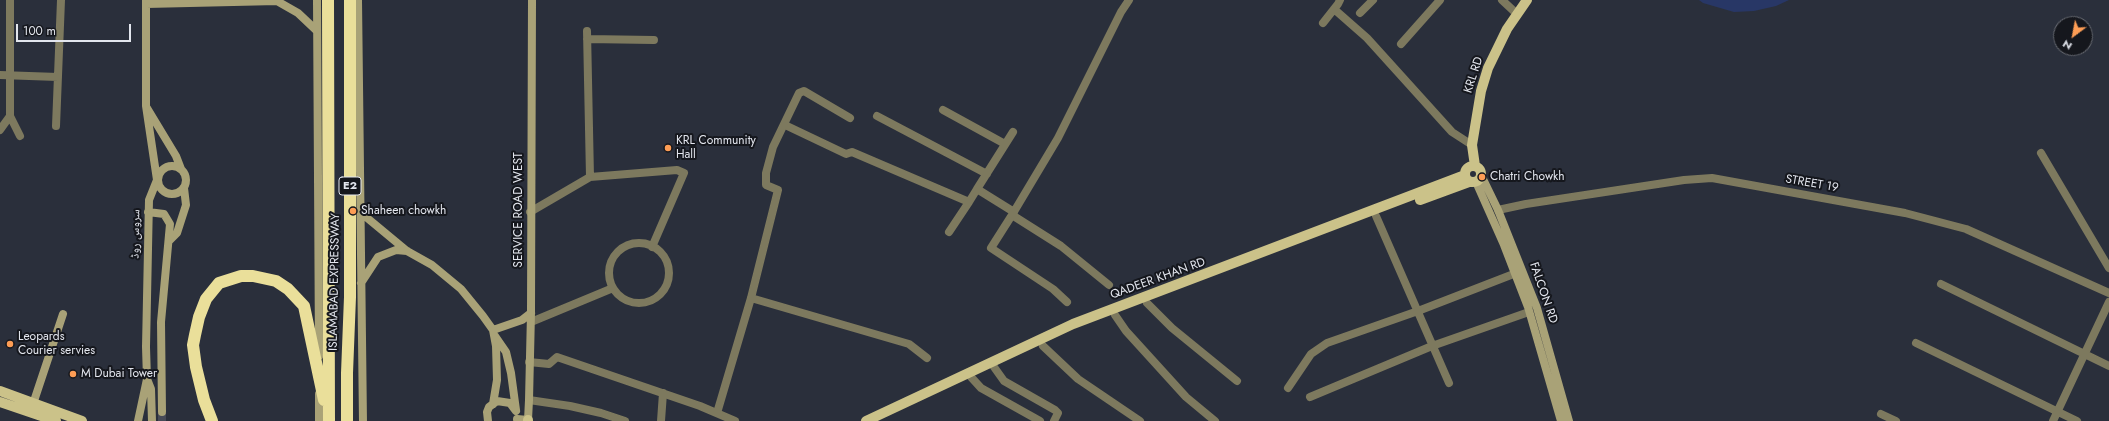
<!DOCTYPE html>
<meta charset="utf-8">
<style>
body{margin:0}
#map{position:relative;width:2109px;height:421px;overflow:hidden;background:#2a2f3b;font-family:Jost,sans-serif}
canvas{display:block}
.north{position:absolute;left:2053px;top:16px;width:40px;height:40px;box-sizing:border-box;background:#15171d;border:1px solid #676a71;border-radius:50%;rotate:212deg;font-size:11px;font-weight:700;line-height:16px;text-align:center;color:#e3e6ee}
.north::after{content:'';display:block;margin:auto;width:14px;height:18px;background:#fd9d55;clip-path:polygon(50% 0,100% 100%,50% 72%,0 100%)}
.scale{position:absolute;left:16px;top:24px;width:115px;height:18px;box-sizing:border-box;border:2px solid #e3e6ee;border-top:0;padding-left:5px;font-size:12px;line-height:14px;white-space:nowrap;color:#e3e6ee;-webkit-text-stroke:3px #15171d;paint-order:stroke}
</style>
<div id="map">
<canvas width="2109" height="421"></canvas>
<div class="north">N</div>
<div class="scale">100 m</div>
</div>
<script>
const ctx = document.querySelector('canvas').getContext('2d');
ctx.lineJoin = 'round';
function fill(path, color) { ctx.fillStyle = color; ctx.fill(path, 'evenodd'); }
const shape = rows => new Path2D(rows.map(r => 'M' + r).join(''));
function strokePath(path, color, width, dash) { ctx.strokeStyle = color; ctx.lineWidth = width; ctx.lineCap = dash ? 'butt' : 'round'; ctx.setLineDash(dash || []); ctx.stroke(path); }
function write(font, color, halo, rows, align = 'center') {
  ctx.font = font + ' Jost,"Noto Naskh Arabic",sans-serif'; ctx.lineWidth = 4; ctx.setLineDash([]); ctx.textBaseline = 'middle'; ctx.strokeStyle = halo; ctx.fillStyle = color; for (const [text, x, y, turn = 0] of rows) {
    ctx.save(); ctx.translate(x, y); ctx.rotate((+turn || 0) * Math.PI / 180); ctx.textAlign = isNaN(turn) ? turn : align; if (halo) ctx.strokeText(text, 0, 0); ctx.fillText(text, 0, 0); ctx.restore();
  }
}
fill(shape([
 [1699,0,1789,0,1776,6,1754,11,1734,12,1703,3]
]), '#283766');
strokePath(shape([
 [162,421,162,412]
]), '#464a56', 8, [8, 4]);
strokePath(shape([
 [10,0,10,116,20,136],
 [1502,0,1517,14],
 [1334,9,1367,38,1452,132,1472,145],
 [1360,13,1373,0],
 [1323,23,1338,4,1340,0],
 [587,39,654,40],
 [1401,44,1440,0],
 [0,75,58,77],
 [943,110,1005,144],
 [877,116,987,174],
 [785,125,846,154,852,152,969,202,977,189,1014,212],
 [56,126,61,0],
 [0,130,10,116],
 [2041,153,2109,268],
 [590,177,677,170,684,173,652,247],
 [977,189,1013,132],
 [1498,210,1526,204,1684,180,1712,178,1905,213,1966,229,2109,293],
 [530,212,590,177,587,31],
 [1012,215,991,248,1053,289,1067,302],
 [1376,216,1449,383],
 [949,232,969,202],
 '609 273a30 30 0 1 1 60 0a30 30 0 1 1-60 0Z',
 [1941,284,2109,366],
 [1109,285,1061,246,1012,215,1058,138,1121,12,1129,0],
 [751,298,909,344,927,358],
 [1147,303,1172,328,1237,381],
 [1115,315,1126,331,1186,397,1215,421],
 [531,322,613,288],
 [1916,343,2077,421],
 [1043,346,1078,379,1140,421],
 [529,362,549,364,557,357,700,406,735,421],
 [994,367,1004,381,1055,410,1058,413,1054,421],
 [971,377,981,388,1040,421],
 [1288,388,1311,354,1327,343,1418,311,1511,275],
 [1310,397,1432,346,1526,313],
 [529,400,570,406,601,413,625,421],
 [717,413,751,298,778,190,766,185,766,173,773,147,799,93,804,91,850,118],
 [1881,414,1896,421],
 [661,421,663,393],
 [2053,421,2109,302]
]), '#7d795e', 8);
strokePath(shape([
 [317,0,319,356],
 [358,0,363,421],
 [146,4,277,1,298,13,316,30],
 [147,108,176,156,181,169],
 '158 180a14 14 0 1 1 28 0a14 14 0 1 1-28 0Z',
 [1482,177,1498,210,1537,308,1569,421],
 [1476,182,1504,245,1528,307,1561,421],
 [148,212,164,214,170,224,161,322,162,412],
 [360,212,407,251,432,265,461,289,483,316,493,330,496,346,497,380,493,404],
 [169,241,177,233,186,205,184,188],
 [361,283,378,257,396,250,407,251],
 [493,330,522,320,531,313],
 [495,336,506,352,511,373,516,410],
 [147,379,151,389,152,421],
 [319,394,319,421],
 [33,404,63,314],
 [517,419,528,420,529,400,531,313,532,0],
 [138,421,147,379,146,347,149,200,157,180,146,106,146,0],
 [488,421,487,412,489,407,497,401,510,403,516,411]
]), '#a9a277', 8);
strokePath(shape([
 '1465 174a8 8 0 1 1 16 0a8 8 0 1 1-16 0Z',
 [1475,166,1472,145,1481,91,1488,68,1507,29,1527,0],
 [1420,200,1469,182],
 [0,391,82,421],
 [0,402,56,421],
 [528,420,528,421],
 [866,421,1073,324,1465,175]
]), '#cbc289', 10);
strokePath(shape([
 [328,0,329,421],
 [212,421,204,400,196,367,193,345,195,335,199,317,206,299,219,283,241,276,253,276,276,281,288,289,304,306,324,400],
 [347,421,347,373,350,297,350,0]
]), '#eadf9a', 12);
for (const [x, y, r, color] of [
 [668,148,4,"#fd9d55"],
 [1482,177,4,"#fd9d55"],
 [353,211,4,"#fd9d55"],
 [10,344,4,"#fd9d55"],
 [73,374,4,"#fd9d55"]
]) { const dot = new Path2D(); dot.arc(x, y, r, 0, 2 * Math.PI); ctx.fillStyle = color; ctx.fill(dot); strokePath(dot, '#15171d', 1.5); }
for (const [x, y, w] of [
 [350,186,22]
]) { const box = new Path2D(); box.roundRect(x - w / 2, y - 9, w, 18, 3); ctx.fillStyle = '#15171d'; ctx.fill(box); strokePath(box, '#e3e6ee', 1); }
write('bold 11px', '#e3e6ee', null, [
 ["E2",350,186]
]);
write('12px', '#e3e6ee', '#15171d', [
 ["KRL RD",1474,75,-72],
 ["STREET 19",1812,184,10],
 ["SERVICE ROAD WEST",519,210,-90],
 ["سروس روڈ",136,234,-89],
 ["QADEER KHAN RD",1158,279,-20],
 ["ISLAMABAD EXPRESSWAY",335,282,-89],
 ["FALCON RD",1543,293,71]
]);
write('12px', '#e3e6ee', '#15171d', [
 ["KRL Community",676,141],
 ["Hall",676,155],
 ["Chatri Chowkh",1490,177],
 ["Shaheen chowkh",361,211],
 ["Leopards",18,337],
 ["Courier servies",18,351],
 ["M Dubai Tower",81,374]
], 'left');
</script>
